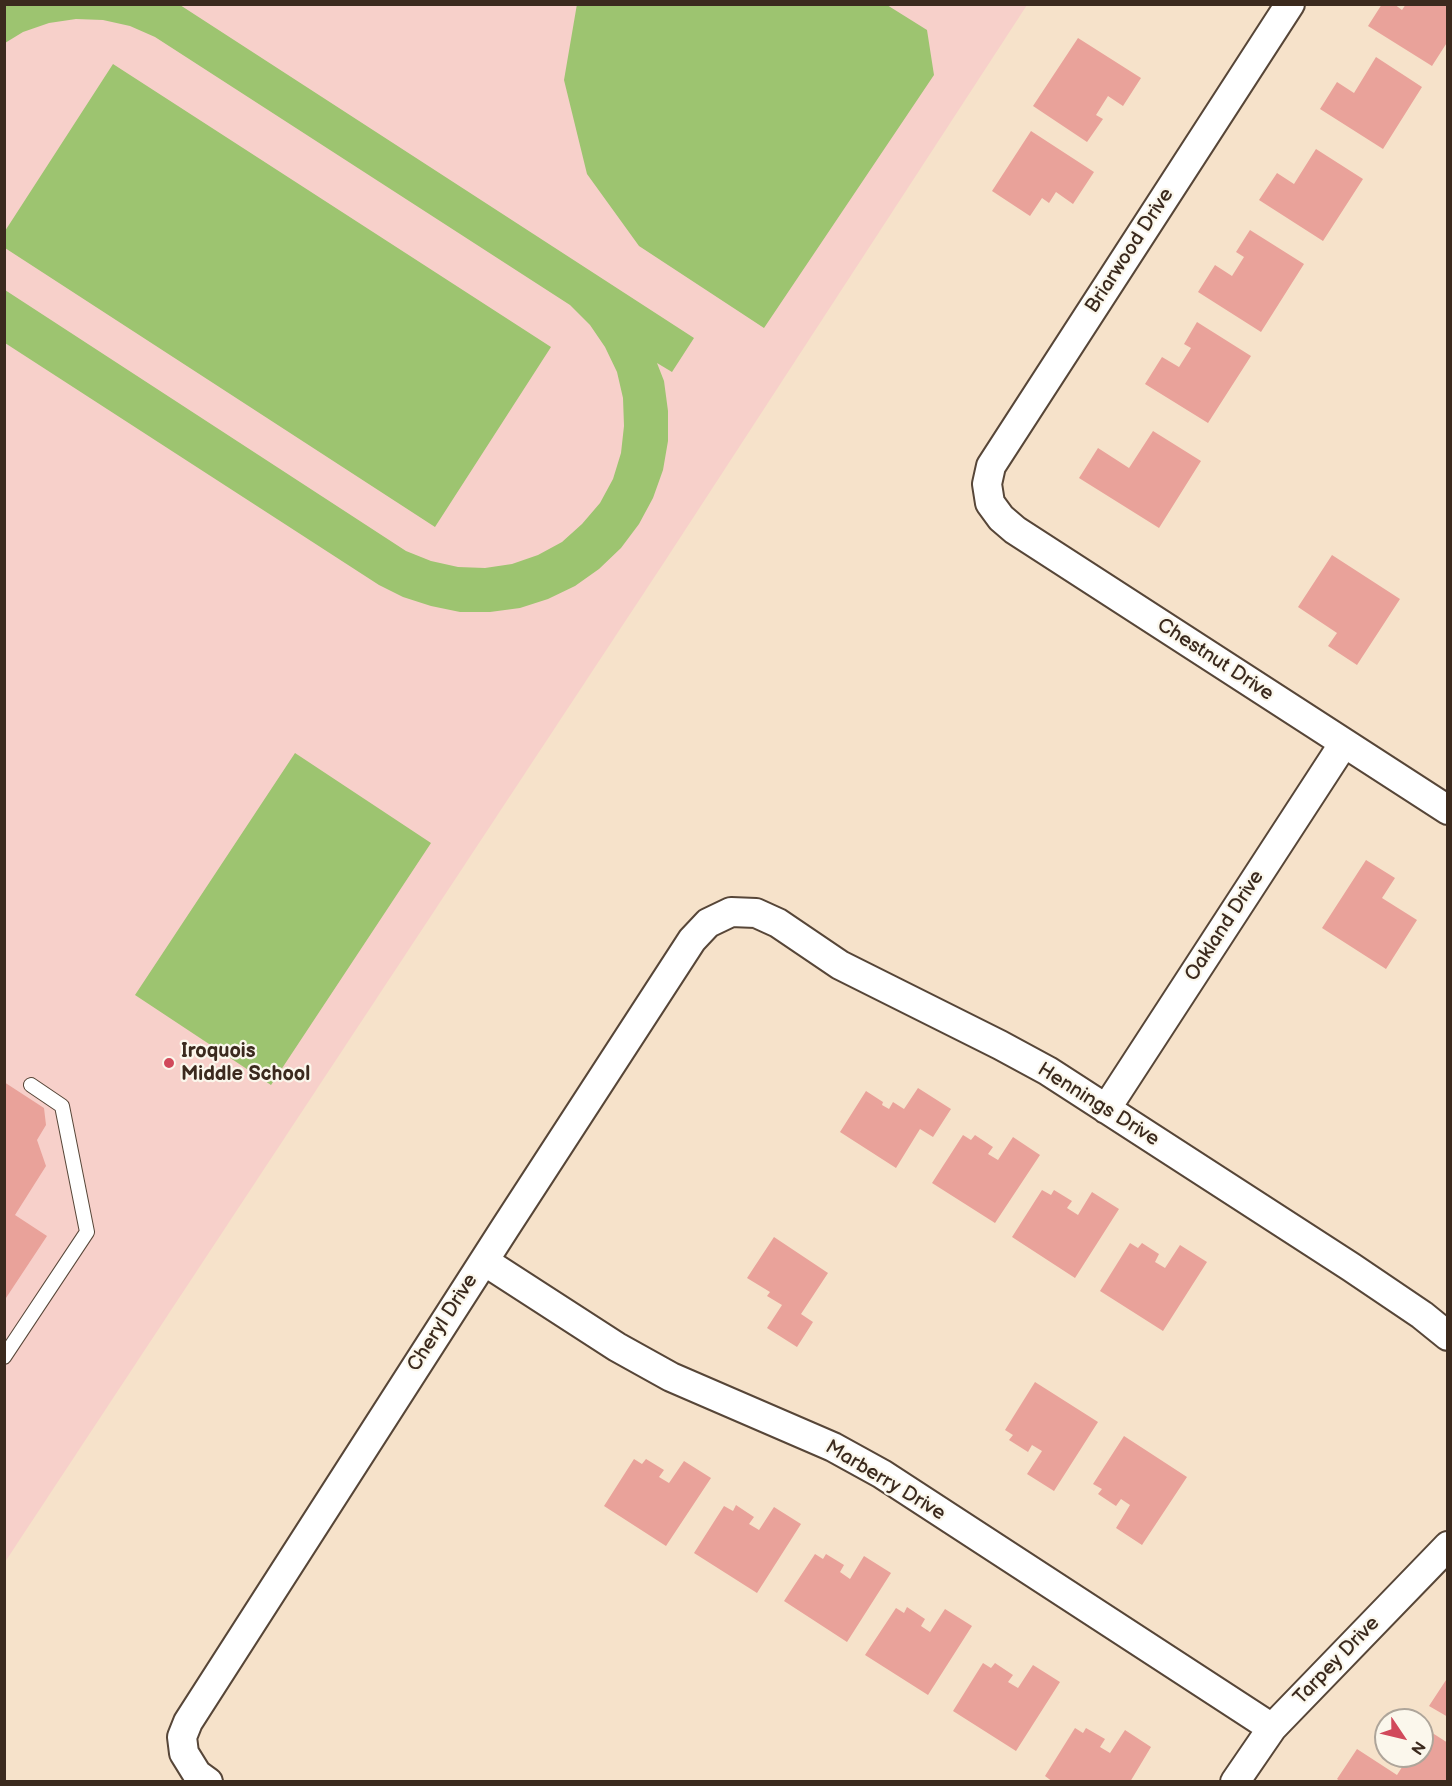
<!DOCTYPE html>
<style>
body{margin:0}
#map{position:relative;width:1452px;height:1786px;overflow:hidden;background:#f6e2ca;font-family:"Balsamiq Sans",sans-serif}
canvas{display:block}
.frame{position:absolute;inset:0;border:6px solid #3b2a1e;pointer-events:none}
.north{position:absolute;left:1374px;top:1708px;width:60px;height:60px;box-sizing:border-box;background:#fbf7ec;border:2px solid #aea59a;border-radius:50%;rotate:125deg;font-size:16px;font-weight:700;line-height:24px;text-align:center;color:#3b2a1e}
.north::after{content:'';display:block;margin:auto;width:21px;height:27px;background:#d1495b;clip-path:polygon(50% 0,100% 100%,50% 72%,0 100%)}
</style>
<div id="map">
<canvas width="1452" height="1786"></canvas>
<div class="frame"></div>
<div class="north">N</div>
</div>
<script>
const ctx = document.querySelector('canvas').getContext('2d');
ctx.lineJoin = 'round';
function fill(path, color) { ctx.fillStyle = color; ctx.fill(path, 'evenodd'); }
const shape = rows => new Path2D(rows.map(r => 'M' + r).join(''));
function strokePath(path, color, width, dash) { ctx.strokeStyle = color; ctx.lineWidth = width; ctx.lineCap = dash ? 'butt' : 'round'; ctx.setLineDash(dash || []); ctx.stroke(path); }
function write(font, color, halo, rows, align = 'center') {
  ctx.font = font + ' "Balsamiq Sans",sans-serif'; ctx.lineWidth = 4.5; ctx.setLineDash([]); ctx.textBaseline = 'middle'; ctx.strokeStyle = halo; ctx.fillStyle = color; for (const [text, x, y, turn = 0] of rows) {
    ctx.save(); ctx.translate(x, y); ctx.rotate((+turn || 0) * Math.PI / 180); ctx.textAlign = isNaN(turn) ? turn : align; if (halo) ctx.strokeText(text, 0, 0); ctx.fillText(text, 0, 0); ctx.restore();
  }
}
fill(shape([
 [5,5,1027,5,663,564,5,1562]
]), '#f7d0ca');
fill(shape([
 [5,4,180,5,694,338,672,372,657,363,664,381,668,411,668,441,663,470,653,498,639,524,621,548,599,569,575,586,548,599,520,608,490,612,460,612,431,606,403,597,379,585,5,343,5,290,406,551,431,561,458,567,485,568,512,564,538,555,562,542,582,524,600,503,613,479,621,453,624,426,623,398,617,372,605,347,590,325,570,305,155,37,130,26,103,20,76,19,49,23,23,32,5,43],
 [577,4,887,5,927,30,934,75,764,328,639,246,587,174,564,80],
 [113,64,551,347,435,527,5,248,5,231],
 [295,753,431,843,271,1085,135,995]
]), '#9dc470');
fill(shape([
 [1382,4,1394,4,1402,10,1406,4,1448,4,1448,41,1432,66,1368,26],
 [1078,38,1141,78,1123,106,1108,96,1096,115,1103,119,1087,142,1033,106],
 [1376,57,1422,87,1383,149,1320,109,1337,82,1354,93],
 [1031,131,1094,172,1073,204,1056,192,1049,203,1042,198,1030,216,992,191],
 [1316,149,1363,179,1323,241,1259,200,1277,173,1294,184],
 [1250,230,1304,264,1261,332,1198,292,1215,265,1232,276,1244,257,1236,252],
 [1197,322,1251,356,1208,423,1145,384,1162,357,1179,367,1191,348,1184,344],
 [1153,431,1201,461,1159,528,1079,478,1098,448,1129,468],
 [1332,555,1400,599,1357,665,1328,646,1337,633,1298,607],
 [1366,860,1395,878,1382,898,1417,920,1386,969,1322,928],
 [4,1082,44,1108,46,1125,37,1140,46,1166,15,1215,47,1236,4,1301],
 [918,1088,951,1109,933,1137,920,1129,896,1168,840,1132,866,1091,883,1102,882,1105,889,1109,893,1102,904,1109],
 [963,1135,971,1140,975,1135,993,1147,988,1154,998,1160,1013,1137,1040,1155,995,1223,932,1183],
 [1042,1190,1051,1195,1054,1190,1072,1201,1067,1208,1078,1215,1092,1192,1119,1209,1075,1278,1012,1237],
 [774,1237,828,1273,801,1314,813,1322,797,1347,767,1328,782,1305,767,1296,770,1292,747,1278],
 [1130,1243,1138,1248,1142,1243,1159,1254,1155,1262,1165,1268,1180,1245,1207,1262,1163,1331,1100,1291],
 [1035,1382,1098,1422,1054,1491,1027,1474,1042,1451,1032,1445,1028,1452,1009,1440,1013,1435,1005,1430],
 [1124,1436,1187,1477,1142,1545,1116,1528,1130,1505,1121,1499,1116,1506,1098,1494,1102,1489,1093,1484],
 [634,1459,642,1464,646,1459,664,1470,659,1477,669,1483,684,1461,711,1478,666,1546,604,1506],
 [736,1505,754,1517,749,1524,759,1530,774,1507,801,1524,757,1593,694,1553,724,1506,733,1511],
 [815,1554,823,1559,826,1554,844,1565,840,1572,850,1579,864,1556,891,1573,847,1642,784,1601],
 [907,1607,925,1619,921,1626,930,1632,945,1609,972,1626,928,1695,865,1655,896,1608,904,1613],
 [983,1663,991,1668,995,1663,1013,1675,1008,1682,1018,1688,1033,1665,1060,1682,1016,1751,953,1711],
 [1448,1677,1448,1717,1429,1706],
 [1423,1727,1448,1743,1448,1782,1341,1782,1337,1779,1357,1749,1397,1775,1409,1756,1422,1756],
 [1075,1728,1083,1733,1086,1728,1105,1739,1100,1747,1110,1753,1125,1730,1151,1747,1130,1782,1053,1782,1045,1776]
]), '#e9a29a');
const lane = shape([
 [4,1357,87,1232,62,1106,31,1085]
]);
const street = shape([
 [1290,4,991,466,987,484,990,503,1001,518,1015,530,1448,810],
 [1106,1109,1344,743],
 [484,1261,617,1347,671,1377,833,1447,882,1474,1272,1728],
 [208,1782,197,1774,184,1753,182,1737,188,1722,505,1228,692,940,708,923,731,912,756,913,778,923,840,965,1000,1045,1048,1071,1351,1267,1422,1315,1448,1336],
 [1235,1782,1272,1728,1448,1546]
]);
strokePath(lane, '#574638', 16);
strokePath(street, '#574638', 32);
strokePath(lane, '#fff', 14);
strokePath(street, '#fff', 28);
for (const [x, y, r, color] of [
 [169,1063,6,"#d1495b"]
]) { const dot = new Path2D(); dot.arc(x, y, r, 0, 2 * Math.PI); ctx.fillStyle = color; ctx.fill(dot); strokePath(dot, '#fbf7ec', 2); }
write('20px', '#3b2a1e', '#fbf7ec', [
 ["Briarwood Drive",1130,251,-57],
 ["Chestnut Drive",1215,660,33],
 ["Oakland Drive",1225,926,-57],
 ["Hennings Drive",1098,1105,32],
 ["Cheryl Drive",443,1323,-57],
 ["Marberry Drive",885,1481,31],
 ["Tarpey Drive",1337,1661,-46]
]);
write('bold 20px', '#3b2a1e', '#fbf7ec', [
 ["Iroquois",181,1052],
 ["Middle School",181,1075]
], 'left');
</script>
